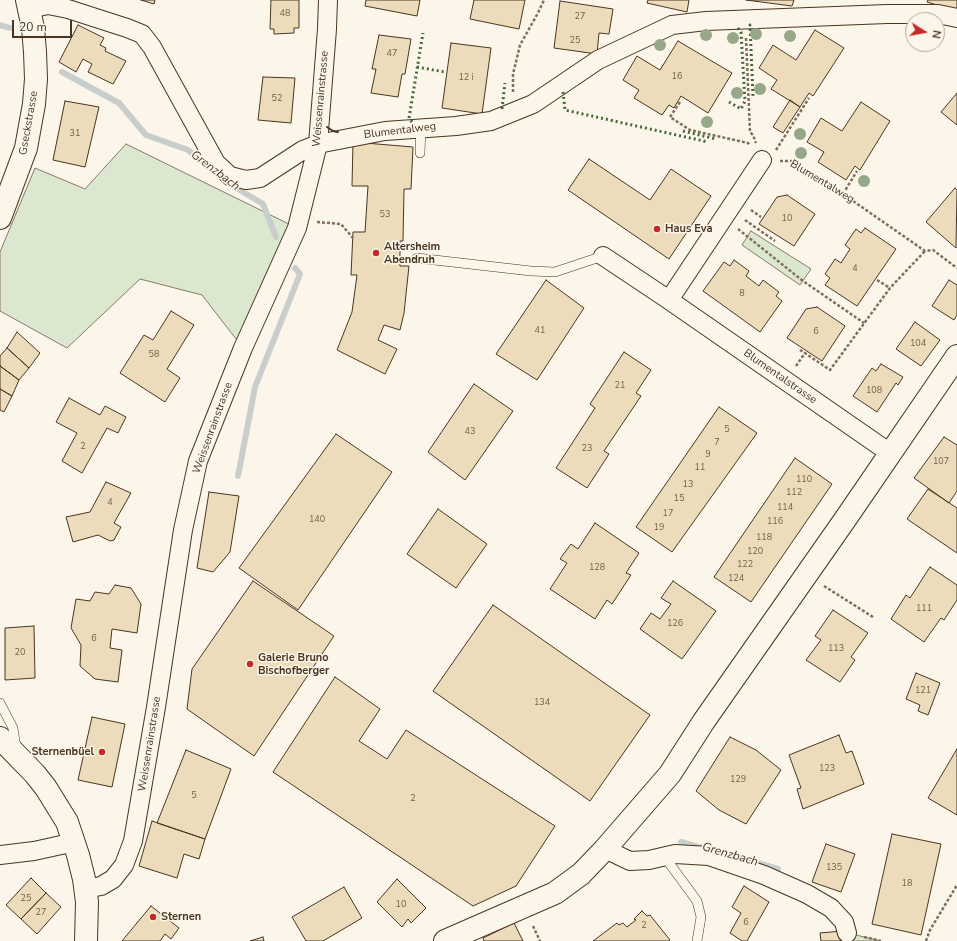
<!DOCTYPE html>
<meta charset="utf-8">
<style>
body{margin:0}
#map{position:relative;width:957px;height:941px;overflow:hidden;background:#fbf6e9;font-family:"Nunito Sans",sans-serif}
canvas{display:block}
.north{position:absolute;left:905px;top:12px;width:40px;height:40px;box-sizing:border-box;background:#fbf6e9;border:1px solid #b4a999;border-radius:50%;rotate:101deg;font-size:11px;font-weight:700;line-height:16px;text-align:center;color:#4a3520}
.north::after{content:'';display:block;margin:auto;width:14px;height:18px;background:#c62828;clip-path:polygon(50% 0,100% 100%,50% 72%,0 100%)}
.scale{position:absolute;left:12px;top:20px;width:60px;height:18px;box-sizing:border-box;border:2px solid #4a3520;border-top:0;padding-left:5px;font-size:12px;line-height:14px;white-space:nowrap;color:#4a3520;-webkit-text-stroke:3px #fbf6e9;paint-order:stroke}
</style>
<div id="map">
<canvas width="957" height="941"></canvas>
<div class="north">N</div>
<div class="scale">20 m</div>
</div>
<script>
const ctx = document.querySelector('canvas').getContext('2d');
ctx.lineJoin = 'round';
function fill(path, color) { ctx.fillStyle = color; ctx.fill(path, 'evenodd'); }
const shape = rows => new Path2D(rows.map(r => 'M' + r).join(''));
function strokePath(path, color, width, dash) { ctx.strokeStyle = color; ctx.lineWidth = width; ctx.lineCap = dash ? 'butt' : 'round'; ctx.setLineDash(dash || []); ctx.stroke(path); }
function write(font, color, halo, rows, align = 'center') {
  ctx.font = font + ' "Nunito Sans",sans-serif'; ctx.lineWidth = 3; ctx.setLineDash([]); ctx.textBaseline = 'middle'; ctx.strokeStyle = halo; ctx.fillStyle = color; for (const [text, x, y, turn = 0] of rows) {
    ctx.save(); ctx.translate(x, y); ctx.rotate((+turn || 0) * Math.PI / 180); ctx.textAlign = isNaN(turn) ? turn : align; if (halo) ctx.strokeText(text, 0, 0); ctx.fillText(text, 0, 0); ctx.restore();
  }
}
const green = shape([
 [126,144,297,228,243,348,202,295,140,279,67,348,0,311,0,252,35,168,85,189,126,144],
 [751,231,811,269,800,285,742,245,751,231],
 [847,933,873,939,881,941,843,941,847,933]
]);
fill(green, '#dce7d0');
strokePath(green, '#887966', 1);
strokePath(shape([
 [0,25,10,28],
 [62,72,119,103,146,135,188,150,213,171],
 [228,183,263,204,276,237],
 [238,476,255,387,300,274,295,268],
 [681,842,705,849],
 [751,861,778,869]
]), '#c9cecd', 6);
const building = shape([
 [141,0,155,0,154,4,141,0],
 [271,0,299,0,299,28,294,28,294,33,274,34,274,29,270,29,271,0],
 [366,0,420,0,417,16,365,6,366,0],
 [474,0,525,0,519,29,470,19,474,0],
 [648,0,689,0,687,12,647,3,648,0],
 [746,0,794,0,792,6,746,0],
 [928,0,957,0,957,11,927,2,928,0],
 [560,1,613,9,609,34,599,33,597,54,554,48,560,1],
 [78,25,104,38,100,45,106,48,105,51,126,61,113,84,88,72,92,64,83,59,76,72,59,62,78,25],
 [815,30,844,48,813,96,809,93,800,107,771,89,777,80,759,68,773,45,796,60,815,30],
 [379,35,411,39,405,74,402,74,398,97,371,93,376,69,372,69,379,35],
 [678,41,732,73,708,113,681,96,674,108,669,105,662,115,634,98,639,90,623,80,637,56,660,70,678,41],
 [451,43,491,48,482,114,442,108,451,43],
 [263,77,295,78,291,123,258,120,263,77],
 [957,93,957,125,941,112,957,93],
 [790,100,800,107,783,133,773,127,790,100],
 [65,101,99,107,85,167,53,160,65,101],
 [861,102,890,121,860,170,855,166,846,180,818,162,824,152,807,142,821,118,842,131,861,102],
 [353,142,413,147,411,189,404,189,403,241,400,241,400,266,409,266,404,313,400,330,384,325,378,340,397,349,385,374,337,350,352,312,357,275,351,275,353,232,365,232,368,186,352,186,353,142],
 [589,159,650,200,671,169,711,196,669,259,568,190,589,159],
 [955,188,957,190,956,248,926,222,955,188],
 [787,195,815,214,794,246,759,224,777,197,787,195],
 [865,228,896,249,857,306,825,285,830,278,825,274,835,259,841,263,850,249,845,245,856,229,861,233,865,228],
 [734,260,749,271,746,276,759,286,763,280,779,292,776,296,782,301,760,332,703,291,724,262,730,266,734,260],
 [546,280,584,308,537,380,496,354,546,280],
 [949,280,957,285,957,315,954,320,932,306,949,280],
 [817,307,845,326,822,361,787,338,806,309,817,307],
 [171,311,194,325,167,369,180,378,165,402,120,373,144,335,153,340,171,311],
 [915,322,940,340,921,366,896,349,915,322],
 [17,332,40,353,29,368,7,348,17,332],
 [7,348,29,368,19,380,0,366,0,356,7,348],
 [624,352,651,370,636,393,641,396,604,451,609,454,587,488,556,468,595,408,590,404,624,352],
 [881,364,903,377,898,385,896,383,877,412,853,396,872,368,876,371,881,364],
 [0,366,19,380,12,396,0,389,0,366],
 [474,384,513,411,465,480,428,452,474,384],
 [0,389,12,396,4,412,0,410,0,389],
 [69,398,100,415,105,406,126,417,118,433,107,428,82,473,62,461,77,433,56,422,69,398],
 [719,407,757,433,672,552,636,527,719,407],
 [336,434,392,472,298,610,239,568,336,434],
 [944,437,957,445,957,491,949,503,914,478,944,437],
 [795,458,832,484,751,602,714,577,795,458],
 [106,482,131,493,114,523,121,527,114,540,110,541,98,535,73,542,66,517,90,512,106,482],
 [928,489,957,508,957,553,907,519,928,489],
 [209,492,239,496,230,552,213,572,197,568,209,492],
 [438,509,487,544,456,588,407,554,438,509],
 [595,523,639,553,626,573,631,575,612,604,607,600,595,619,550,589,567,563,560,559,571,544,578,549,595,523],
 [930,567,957,585,957,600,944,620,941,618,924,642,891,619,906,595,910,598,930,567],
 [253,581,334,636,254,756,187,709,192,669,253,581],
 [673,581,716,611,682,659,640,629,651,613,660,619,671,604,661,598,673,581],
 [115,585,131,588,141,604,137,633,112,629,110,648,122,650,118,682,95,679,80,666,81,645,71,628,76,599,90,601,95,592,109,594,115,585],
 [493,605,650,715,590,801,433,691,493,605],
 [833,610,868,633,851,657,855,660,840,682,806,660,821,640,815,636,833,610],
 [34,626,35,678,5,680,5,628,34,626],
 [916,673,940,683,928,715,918,711,920,705,906,699,916,673],
 [335,677,380,709,359,741,387,759,406,730,555,826,516,886,473,906,273,772,335,677],
 [92,717,125,724,112,787,78,780,92,717],
 [839,735,846,753,852,751,864,784,803,809,797,789,801,788,789,755,839,735],
 [730,737,756,750,781,770,746,824,719,810,696,791,730,737],
 [957,749,957,815,928,798,957,749],
 [186,750,231,769,205,839,157,823,186,750],
 [152,821,205,839,199,859,184,854,177,878,139,866,152,821],
 [892,834,941,844,921,935,872,924,892,834],
 [826,844,855,854,841,892,812,882,826,844],
 [31,878,46,893,21,919,6,905,31,878],
 [397,879,426,908,411,923,408,919,402,927,377,902,397,879],
 [744,886,769,902,747,941,742,941,730,933,741,913,732,907,744,886],
 [344,887,362,918,323,941,306,941,292,917,344,887],
 [46,893,61,907,37,934,21,919,46,893],
 [151,906,179,928,171,939,165,934,160,941,122,941,151,906],
 [642,911,647,916,650,915,670,940,668,941,593,941,617,923,619,925,623,923,627,927,636,920,634,919,642,911],
 [514,923,523,941,484,941,483,938,514,923],
 [842,931,843,941,821,941,820,933,842,931],
 [263,937,264,941,250,941,263,937]
]);
fill(building, '#ecdcbc');
strokePath(building, '#4a3520', 1);
const service = shape([
 [420,153,421,128],
 [417,258,531,271,555,272,603,256],
 [0,703,13,728,16,748],
 [664,856,697,901,701,917,697,941]
]);
const minor = shape([
 [29,9,48,5,68,9,127,28,142,34,152,47,216,163,230,176,246,180,260,178,303,150,318,144,385,131,456,126,491,121,533,104,598,60,672,25,706,21,887,14,938,14,957,18],
 [762,160,669,300,890,453],
 [603,256,669,300],
 [605,849,630,861,649,860,675,854,709,856,764,875,807,894,831,908,844,922,847,933],
 [0,855,34,851,75,842],
 [85,889,101,886,113,879,124,865,133,841,156,707,183,530,198,461,243,348,297,228,318,144,327,29,328,0]
]);
const tertiary = shape([
 [0,218,26,148,34,104,36,79,35,52,33,28,27,0],
 [0,738,35,774,46,788,67,822,78,855,84,879,87,902,86,941],
 [445,941,555,893,581,874,605,849,670,774,704,721,844,521,957,356]
]);
strokePath(service, '#4a3520', 10);
strokePath(minor, '#4a3520', 20);
strokePath(tertiary, '#4a3520', 24);
strokePath(shape([
 [746,38,750,132,753,135,756,143],
 [513,92,513,74,520,45,538,13,544,0],
 [680,102,670,117,690,130,748,143,750,145],
 [776,150,809,98],
 [780,161,791,161,843,194,925,251,933,250,957,268],
 [843,194,857,171],
 [751,210,761,217],
 [745,220,775,241],
 [317,222,341,224,353,238],
 [738,229,803,281,864,323],
 [877,280,890,288],
 [800,350,805,353],
 [796,366,805,353,830,370,890,288,925,251],
 [824,586,873,617],
 [533,926,540,941],
 [864,937,881,941],
 [926,941,930,930,957,885]
]), '#7f6f5c', 2.5, [3, 2]);
strokePath(service, '#fbf6e9', 9);
strokePath(minor, '#fbf6e9', 18);
strokePath(tertiary, '#fbf6e9', 22);
strokePath(shape([
 [751,25,750,25,753,96],
 [417,67,445,72],
 [563,92,565,110,708,142],
 [729,102,741,109,745,101,741,32,737,27],
 [502,109,505,83],
 [412,122,409,118,423,33],
 [683,131,716,139]
]), '#436837', 3, [2, 3]);
strokePath(shape([
 [327,127,333,131,338,132]
]), '#4a3520', 2);
ctx.fillStyle = '#96a887';
for (const [x, y] of [
 [756,34],
 [706,35],
 [790,36],
 [733,38],
 [660,45],
 [760,89],
 [737,93],
 [707,122],
 [800,134],
 [801,153],
 [864,181]
]) { ctx.beginPath(); ctx.arc(x, y, 6, 0, 2 * Math.PI); ctx.fill(); }
for (const [x, y, r, color] of [
 [657,229,4,"#c62828"],
 [376,253,4,"#c62828"],
 [250,664,4,"#c62828"],
 [102,752,4,"#c62828"],
 [153,917,4,"#c62828"]
]) { const dot = new Path2D(); dot.arc(x, y, r, 0, 2 * Math.PI); ctx.fillStyle = color; ctx.fill(dot); strokePath(dot, '#fbf6e9', 1.5); }
write('9px', '#725f47', null, [
 ["48",285,14],
 ["27",580,17],
 ["25",575,41],
 ["47",392,54],
 ["16",677,77],
 ["12 i",466,78],
 ["52",277,99],
 ["31",75,134],
 ["53",385,215],
 ["10",787,219],
 ["4",855,269],
 ["8",742,294],
 ["41",540,331],
 ["6",816,332],
 ["104",918,344],
 ["58",154,355],
 ["21",620,386],
 ["108",874,391],
 ["5",727,430],
 ["43",470,432],
 ["7",717,443],
 ["2",83,447],
 ["23",587,449],
 ["9",708,455],
 ["107",941,462],
 ["11",700,468],
 ["110",804,480],
 ["13",688,485],
 ["112",794,493],
 ["15",679,499],
 ["4",110,503],
 ["114",785,508],
 ["17",668,514],
 ["140",317,520],
 ["116",775,522],
 ["19",659,528],
 ["118",764,538],
 ["120",755,552],
 ["122",745,565],
 ["128",597,568],
 ["124",736,579],
 ["111",924,609],
 ["126",675,624],
 ["6",94,639],
 ["113",836,649],
 ["20",20,653],
 ["121",923,691],
 ["134",542,703],
 ["123",827,769],
 ["129",738,780],
 ["5",194,796],
 ["2",413,799],
 ["135",834,868],
 ["18",907,884],
 ["25",26,899],
 ["10",401,905],
 ["27",41,913],
 ["6",746,923],
 ["2",644,926]
]);
write('11px', '#4a3520', '#fbf6e9', [
 ["Weissenrainstrasse",321,99,-85],
 ["Gseckstrasse",29,123,-80],
 ["Blumentalweg",400,131,-7],
 ["Blumentalweg",822,182,31],
 ["Blumentalstrasse",780,377,35],
 ["Weissenrainstrasse",213,428,-70],
 ["Weissenrainstrasse",150,744,-81]
]);
write('bold 11px', '#4a3520', '#fbf6e9', [
 ["Haus Eva",665,229],
 ["Altersheim",384,247],
 ["Abendruh",384,260],
 ["Galerie Bruno",258,658],
 ["Bischofberger",258,671],
 ["Sternenbüel",94,752,"right"],
 ["Sternen",161,917]
], 'left');
write('italic 12px', '#4a3520', '#fbf6e9', [
 ["Grenzbach",215,171,37],
 ["Grenzbach",730,855,16]
]);
</script>
